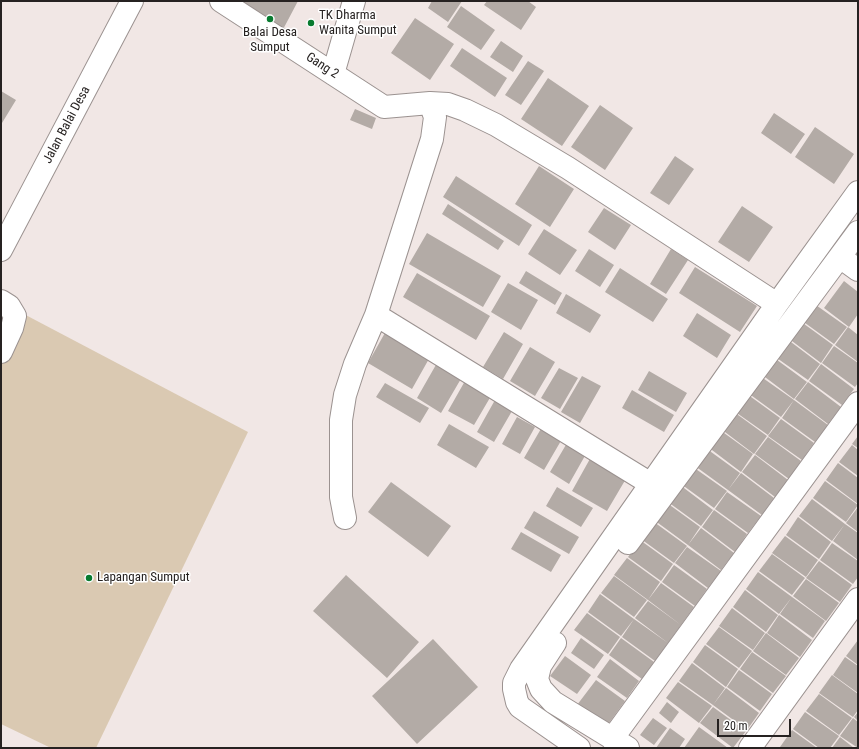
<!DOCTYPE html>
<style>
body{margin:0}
#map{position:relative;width:859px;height:749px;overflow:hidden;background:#f1e7e5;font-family:"Roboto Condensed",sans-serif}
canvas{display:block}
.frame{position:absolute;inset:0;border:2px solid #262221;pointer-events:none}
.scale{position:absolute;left:717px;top:719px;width:74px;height:18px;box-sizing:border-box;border:2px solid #262221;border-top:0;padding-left:5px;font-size:12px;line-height:14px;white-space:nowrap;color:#262221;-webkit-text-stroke:3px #fff;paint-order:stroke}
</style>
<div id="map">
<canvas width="859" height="749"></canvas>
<div class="frame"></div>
<div class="scale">20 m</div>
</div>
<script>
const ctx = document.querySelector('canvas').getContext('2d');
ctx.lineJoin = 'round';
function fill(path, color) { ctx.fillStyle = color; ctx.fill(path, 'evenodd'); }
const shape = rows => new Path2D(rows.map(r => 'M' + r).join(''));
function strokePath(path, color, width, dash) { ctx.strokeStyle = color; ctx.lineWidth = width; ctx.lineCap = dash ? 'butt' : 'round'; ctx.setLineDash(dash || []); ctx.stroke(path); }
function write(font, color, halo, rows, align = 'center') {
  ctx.font = font + ' "Roboto Condensed",sans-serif'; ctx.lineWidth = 3; ctx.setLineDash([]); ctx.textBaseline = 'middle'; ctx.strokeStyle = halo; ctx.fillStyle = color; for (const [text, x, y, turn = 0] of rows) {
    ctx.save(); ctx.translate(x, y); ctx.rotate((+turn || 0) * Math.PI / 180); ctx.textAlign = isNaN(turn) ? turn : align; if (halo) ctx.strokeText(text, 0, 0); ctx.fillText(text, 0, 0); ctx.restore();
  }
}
fill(shape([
 [1,302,248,432,96,748,51,748,1,724]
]), '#dac9b2');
fill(shape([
 [223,1,298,1,279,37],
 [432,1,462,1,448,22,428,8],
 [487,1,528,1,536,7,521,30,484,5],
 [461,6,495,30,481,50,447,27],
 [415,18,454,44,430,80,391,53],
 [501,41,523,56,513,72,490,57],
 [462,48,507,78,495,97,450,66],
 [528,61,544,71,521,105,505,95],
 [548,78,589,106,562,146,521,119],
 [1,91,16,100,2,123,1,122],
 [600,105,633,128,605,170,571,147],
 [355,109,376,118,372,129,350,120],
 [774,113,805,134,791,154,761,133],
 [815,127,854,154,834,184,795,157],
 [675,156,694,169,669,205,650,193],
 [539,166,574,189,550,227,515,204],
 [456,176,532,225,519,246,443,197],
 [448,204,504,241,498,250,442,214],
 [742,206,773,227,749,262,718,242],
 [604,208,631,225,615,250,588,232],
 [544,229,577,250,560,275,528,254],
 [427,233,501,276,483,307,409,264],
 [589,249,614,265,600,287,575,271],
 [671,249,688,260,666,294,650,284],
 [695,267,757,306,740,332,679,293],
 [620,268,668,299,653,322,605,292],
 [526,271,562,293,555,305,519,283],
 [417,273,490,316,476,340,403,297],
 [844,281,858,292,858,314,849,327,824,308],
 [508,283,538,300,521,330,491,312],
 [566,294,601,315,590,333,556,313],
 [813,303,847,327,834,344,801,320],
 [697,313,731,335,717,358,683,336],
 [800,321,833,345,821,363,788,338],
 [848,327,858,335,858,362,835,345],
 [386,331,430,357,412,389,368,363],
 [504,332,523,344,503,379,483,367],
 [787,339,820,364,808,380,774,356],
 [834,346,858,363,858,383,855,387,822,363],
 [530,347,555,362,535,396,510,381],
 [773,357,807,382,794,399,761,374],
 [437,363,462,377,441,413,417,398],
 [821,364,854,389,842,405,809,381],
 [559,368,578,378,560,409,541,398],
 [649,371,687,393,676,412,638,390],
 [582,376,601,386,580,423,561,412],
 [760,376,794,400,781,417,748,393],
 [465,381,491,396,474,425,448,411],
 [808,382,841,407,828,424,795,399],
 [385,383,429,408,420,423,376,397],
 [632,390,674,415,664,432,622,408],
 [747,394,780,418,768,435,734,411],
 [495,400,512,411,494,442,477,432],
 [794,400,828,425,815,442,782,418],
 [734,412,767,436,754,454,721,429],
 [517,417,535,427,520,454,502,444],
 [781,419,814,443,802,460,768,436],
 [449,424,489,447,476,468,437,445],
 [542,427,562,439,544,470,524,458],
 [720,430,753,454,741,472,708,447],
 [858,436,858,448,852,444],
 [768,437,801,461,789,479,755,454],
 [567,443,586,454,569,484,550,472],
 [852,445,858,450,858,476,839,462],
 [707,449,740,473,728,490,695,466],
 [755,455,788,480,775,497,742,472],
 [591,457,627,477,607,511,572,491],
 [838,463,858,478,858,504,826,480],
 [693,467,727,491,714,508,681,484],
 [741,473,774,498,762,515,728,490],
 [825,481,858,505,846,522,813,498],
 [391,482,451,526,428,557,368,512],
 [680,485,713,510,701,526,668,502],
 [557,487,593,508,581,527,546,506],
 [727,492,761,516,748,533,715,509],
 [812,499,845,524,832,541,799,516],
 [667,503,700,527,688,545,654,520],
 [858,507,858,532,846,523],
 [714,510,747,534,735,552,702,527],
 [534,511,579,537,569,554,524,528],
 [798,517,831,542,819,559,786,535],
 [654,522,687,546,674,563,641,539],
 [845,524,858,533,858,560,833,541],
 [701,528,734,553,721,570,688,545],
 [521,532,561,555,551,572,511,549],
 [785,536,818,560,806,577,772,553],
 [640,540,673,564,661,581,628,557],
 [832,543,858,561,858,577,853,584,820,560],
 [687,547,721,571,708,588,675,563],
 [772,554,805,578,792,595,759,571],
 [627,558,660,582,648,600,614,575],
 [819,561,852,585,840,602,806,578],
 [674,565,707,589,695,606,662,582],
 [758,572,792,597,779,614,746,589],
 [346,575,419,642,387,678,313,611],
 [614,576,647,600,634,617,601,593],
 [806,579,839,603,826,621,793,596],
 [661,583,694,607,681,625,648,600],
 [745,590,778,615,766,632,733,607],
 [600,594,634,619,621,636,588,612],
 [792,597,825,621,813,638,780,614],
 [648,601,681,625,668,643,635,618],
 [732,608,765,633,753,650,719,626],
 [587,613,620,637,608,654,574,630],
 [779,615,812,640,800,657,767,633],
 [634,619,668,643,655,661,622,637],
 [719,627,752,651,739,668,706,644],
 [766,633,799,658,786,675,753,651],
 [581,638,604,655,594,669,571,653],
 [621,638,654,662,642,679,609,655],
 [433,639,478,687,417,744,372,696],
 [858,640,858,665,846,656],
 [705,645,738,669,726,687,693,662],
 [752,652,786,676,773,693,740,669],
 [565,656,591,675,577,694,550,676],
 [845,657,858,666,858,693,833,675],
 [610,659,639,681,627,698,597,677],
 [692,663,725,688,713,705,679,681],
 [739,670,772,694,760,711,727,687],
 [832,675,858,694,858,710,853,717,819,693],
 [596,680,625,701,606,727,577,705],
 [678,682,712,706,699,723,666,698],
 [726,688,759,713,747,730,713,705],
 [819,694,852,718,839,735,806,711],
 [667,702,679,712,671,723,659,713],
 [713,707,746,731,733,748,700,723],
 [805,712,839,736,830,748,819,748,793,729],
 [858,712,858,721,854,717],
 [653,718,667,728,654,745,640,735],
 [853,718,858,722,858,748,840,736],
 [699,727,728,748,684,748],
 [670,728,685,739,679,748,656,748],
 [792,730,817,748,781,748,780,747],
 [840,737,854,748,832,748]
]), '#b3aba6');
const minor = shape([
 [221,1,384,107,430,103,448,104,465,110,496,125,568,168,777,304],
 [333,74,354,1],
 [1,250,132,1],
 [840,257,858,270],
 [1,301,9,306,15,316,12,328,1,352],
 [376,315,651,484],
 [345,518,341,497,341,420,345,395,355,364,376,315,432,139,435,117,430,103],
 [628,543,858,232],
 [555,643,540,666,537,679,541,689,553,702,628,748],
 [612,739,858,403],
 [579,748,520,707,517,702,514,689,514,683,521,669,777,304,858,192],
 [750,748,858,599]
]);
strokePath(minor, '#9b9290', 24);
strokePath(minor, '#fff', 22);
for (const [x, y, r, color] of [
 [270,19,4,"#087b30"],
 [311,23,4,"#087b30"],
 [89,578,4,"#087b30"]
]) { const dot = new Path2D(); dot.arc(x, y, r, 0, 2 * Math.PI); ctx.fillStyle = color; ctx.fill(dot); strokePath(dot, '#fff', 1.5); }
write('13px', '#262221', '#fff', [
 ["TK Dharma",319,16],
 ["Wanita Sumput",319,31],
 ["Balai Desa",270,33,"center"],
 ["Sumput",270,48,"center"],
 ["Lapangan Sumput",97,578]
], 'left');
write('13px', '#262221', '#fff', [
 ["Gang 2",322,66,33],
 ["Jalan Balai Desa",67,125,-62]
]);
</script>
